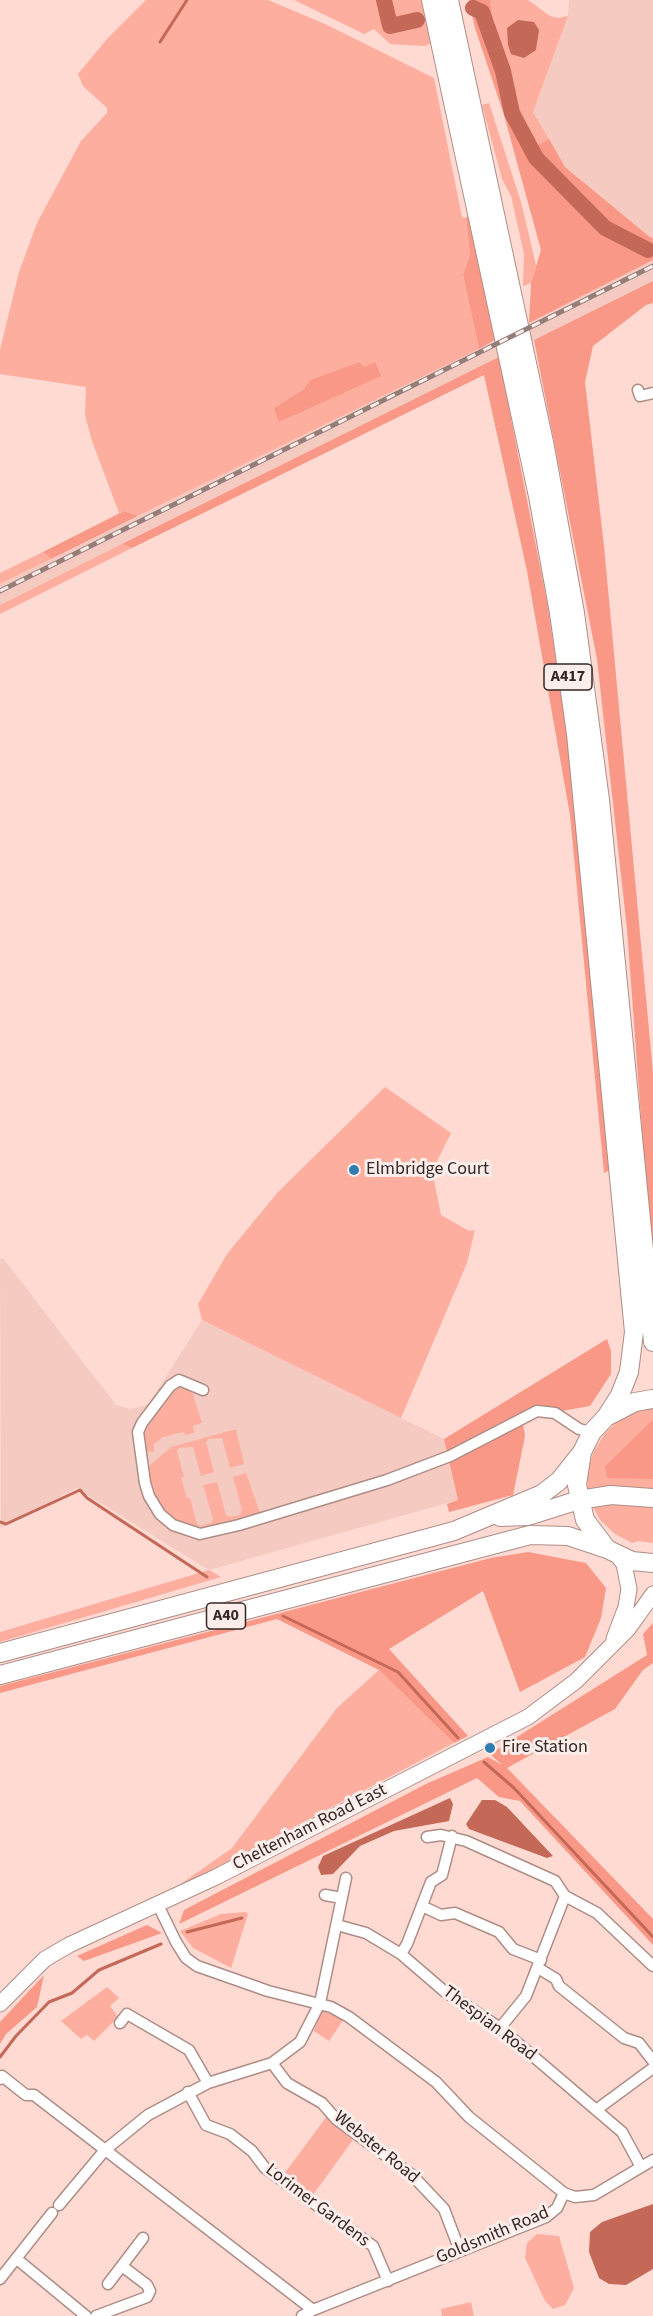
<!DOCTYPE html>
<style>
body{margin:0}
canvas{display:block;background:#fedad3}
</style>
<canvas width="653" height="2316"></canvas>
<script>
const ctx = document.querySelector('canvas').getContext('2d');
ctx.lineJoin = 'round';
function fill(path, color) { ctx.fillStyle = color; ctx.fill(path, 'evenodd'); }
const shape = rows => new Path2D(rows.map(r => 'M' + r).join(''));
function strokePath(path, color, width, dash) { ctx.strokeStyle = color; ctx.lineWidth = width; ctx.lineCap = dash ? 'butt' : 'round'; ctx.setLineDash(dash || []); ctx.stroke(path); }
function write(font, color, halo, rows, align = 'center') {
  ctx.font = font + ' "Source Sans 3",sans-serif'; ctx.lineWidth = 6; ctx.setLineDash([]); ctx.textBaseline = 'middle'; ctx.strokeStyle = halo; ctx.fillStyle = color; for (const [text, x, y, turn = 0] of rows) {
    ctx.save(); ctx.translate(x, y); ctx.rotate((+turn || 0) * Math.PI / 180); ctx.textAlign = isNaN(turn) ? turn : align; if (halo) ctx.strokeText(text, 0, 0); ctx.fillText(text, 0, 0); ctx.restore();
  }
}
fill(shape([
 [569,0,653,0,653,237,651,238,565,167,533,112,568,16],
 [653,260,653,281,0,605,0,584,479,349],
 [3,1258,116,1405,131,1409,148,1405,202,1320,444,1439,458,1500,209,1570,76,1488,1,1528,0,1259]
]), '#f5cac1');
fill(shape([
 [146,0,268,0,325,24,434,78,462,217,466,218,470,255,463,275,479,349,138,516,124,511,119,513,92,441,85,415,86,387,0,374,0,350,19,272,37,223,81,141,107,113,107,108,83,86,78,74,107,39],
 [359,362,363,367,274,408,304,389,310,380],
 [294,0,425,0,433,42,425,46,390,44,374,29,364,34],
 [419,17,420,27,391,31,386,25],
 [490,0,528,0,550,16,558,18,568,16,533,112,549,139,538,145,526,128,503,71],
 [489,103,521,202,536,265,531,283,523,286,524,254,511,196,502,179,482,105],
 [122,544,132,548,0,614,0,605],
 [43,552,51,559,0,584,0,573],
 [385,1087,451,1133,432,1171,441,1215,469,1231,475,1230,467,1263,401,1418,202,1320,198,1304,227,1254,278,1192],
 [177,1385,191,1388,202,1423,193,1426,194,1433,186,1435,183,1432,163,1437,154,1444,154,1452,146,1451,143,1434,145,1429],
 [653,1407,653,1419,605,1466,653,1479,653,1492,588,1492,587,1473,593,1453,605,1433,624,1415],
 [236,1429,244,1464,230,1468,222,1438,208,1439,206,1442,214,1472,201,1476,193,1447,179,1448,177,1451,184,1477,181,1478,187,1498,190,1498,197,1524,201,1526,211,1523,213,1519,203,1485,217,1482,226,1515,230,1517,240,1515,242,1510,233,1477,246,1473,260,1513,205,1527,189,1525,171,1517,157,1501,148,1477,149,1466,171,1447],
 [591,1504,653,1504,653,1543,639,1541,632,1543,615,1534,601,1521],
 [209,1570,221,1577,0,1642,0,1632],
 [379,1670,454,1743,168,1893,232,1848,337,1708],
 [246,1912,248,1914,231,1968,193,1948,180,1931,221,1914],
 [107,1987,119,1998,110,2006,118,2017,94,2041,87,2035,81,2039,61,2021],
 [322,2010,343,2020,329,2041,314,2031],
 [327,2116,355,2137,310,2199,281,2178],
 [537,2234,559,2236,574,2288,565,2305,553,2309,545,2301,525,2258,527,2243],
 [471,2302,474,2316,442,2316,441,2309]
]), '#fdae9f');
fill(shape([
 [469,0,490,0,501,67,526,128,538,145,549,139,565,167,651,238,653,237,653,260,529,323,531,283,541,250,504,115,475,28],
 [470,212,495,340,479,349,463,275,470,255,466,218],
 [653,281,653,303,646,305,593,346,585,382,604,546,653,1073,653,1278,627,929,597,659,534,340],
 [499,357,547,602,579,813,612,1169,604,1173,570,815,527,571,484,375,132,548,122,544],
 [359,362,364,367,375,362,381,376,279,422,274,408,304,389,310,380],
 [124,511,138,516,51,559,43,552],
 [607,1339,611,1351,611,1374,590,1406,522,1418,525,1436,513,1495,449,1512,447,1504,458,1500,444,1439],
 [653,1419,653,1479,607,1478,605,1466],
 [528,1552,586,1563,606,1588,601,1618,585,1657,520,1692,483,1591,389,1649,468,1736,454,1743,379,1670,277,1619,0,1693,0,1686,491,1558],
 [653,1623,653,1663,643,1670,615,1709,507,1768,653,1919,653,1945,520,1801,499,1797,477,1778,179,1924,184,1910,426,1784,488,1757,502,1765,490,1754,647,1655,643,1634],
 [147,1925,162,1933,84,1961,77,1956],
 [44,1975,37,2007,6,2034,0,2044,0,2022]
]), '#f99886');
fill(shape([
 [518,20,534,22,539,30,536,50,524,58,511,54,508,45,507,28],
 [450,1798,453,1804,449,1821,394,1831,360,1846,333,1874,321,1875,318,1867,323,1856],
 [482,1800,495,1800,507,1807,553,1856,547,1858,469,1829,466,1824],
 [653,2204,653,2269,626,2285,609,2284,599,2278,589,2252,590,2232,602,2222]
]), '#c46857');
strokePath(shape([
 [160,42,187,0],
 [0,1522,6,1524,80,1490,87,1498,207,1577],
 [283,1616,398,1672,458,1738],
 [484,1762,514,1788,653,1937],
 [187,1932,242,1918],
 [0,2057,16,2036,49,2002,72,1993,99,1970,161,1944]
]), '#c46857', 3);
strokePath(shape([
 [384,0,390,26,417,20],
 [473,8,482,12,503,71,512,113,536,158,605,228,648,250]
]), '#c46857', 16);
const minor = shape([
 [638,390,640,396,653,393],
 [203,1390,179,1380,170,1386,142,1423,138,1432,145,1483,149,1496,160,1514,173,1525,200,1534,239,1525,387,1480,450,1456,537,1411,555,1413,579,1429,592,1432],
 [427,1837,441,1835,466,1841,555,1881,565,1896,597,1913,653,1966],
 [325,1895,342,1898],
 [422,1906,441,1915,455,1913,499,1932,513,1949,541,1960],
 [337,1925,366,1933,401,1954,444,1991,500,2028,622,2132,641,2167],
 [401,1954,407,1944,431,1882,442,1875,452,1836],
 [538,1968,556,1979,559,1986,624,2038,639,2043,653,2061],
 [120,2023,127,2014,189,2050,208,2083],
 [500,2028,526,1996,565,1896],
 [272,2063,287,2083,322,2103,336,2119,412,2175,444,2209,460,2251],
 [0,2079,2,2076,26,2095,34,2095,313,2310,546,2217,557,2208,564,2193,469,2117,436,2082,349,2017,331,2007,268,1991,197,1966,186,1958,176,1942,157,1903],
 [188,2092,206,2125,230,2134,252,2151,265,2168,373,2246,388,2281],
 [596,2110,653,2068],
 [564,2193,575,2197,594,2195,653,2160],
 [59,2205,105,2150,148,2115,208,2083,272,2063,300,2042,320,2003,346,1878],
 [18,2260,86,2316],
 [0,2279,52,2213],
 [108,2284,143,2238],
 [96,2316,147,2297,150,2291,147,2285,122,2266],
 [302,2316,313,2310]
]);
const secondary = shape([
 [614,1639,626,1607,629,1589,624,1564,617,1555],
 [0,2004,45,1959,69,1945,216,1877,528,1717,576,1681,628,1629,653,1594]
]);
const trunk = shape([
 [431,0,538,496,559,613,576,734,634,1332,629,1372,620,1395,606,1417],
 [449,0,545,447,575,613,600,800,653,1342],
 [653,1399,635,1402,606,1417,592,1432,582,1452,577,1485,585,1520,607,1549,632,1561,653,1563],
 [500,1517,528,1516,579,1500,611,1495,653,1498],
 [0,1653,454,1531,542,1494,559,1481,582,1452],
 [0,1675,530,1535,568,1536,607,1549]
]);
strokePath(minor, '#ae8d86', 13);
strokePath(secondary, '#ae8d86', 17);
strokePath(trunk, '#ae8d86', 20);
strokePath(minor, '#fff', 10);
strokePath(secondary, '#fff', 15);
strokePath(trunk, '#fff', 18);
const rail = shape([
 [0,591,653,266]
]);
strokePath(rail, '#957d78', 5);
strokePath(rail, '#fbedea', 3, [9]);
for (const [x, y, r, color] of [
 [354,1170,6,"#307db0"],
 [490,1748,6,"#307db0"]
]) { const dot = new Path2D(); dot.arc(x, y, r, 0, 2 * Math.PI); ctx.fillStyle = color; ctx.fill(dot); strokePath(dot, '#fbedea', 2); }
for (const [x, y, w] of [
 [568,677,48],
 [226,1616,39]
]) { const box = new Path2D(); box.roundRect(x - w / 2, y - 13, w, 26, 4.5); ctx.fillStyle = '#fbedea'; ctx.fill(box); strokePath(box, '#342724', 1.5); }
write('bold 16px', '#342724', null, [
 ["A417",568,677],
 ["A40",226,1616]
]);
write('18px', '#342724', '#fbedea', [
 ["Elmbridge Court",366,1170],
 ["Fire Station",502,1748]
], 'left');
write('18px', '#342724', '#fbedea', [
 ["Cheltenham Road East",310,1828,-27],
 ["Thespian Road",489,2024,37],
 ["Webster Road",376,2148,39],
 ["Lorimer Gardens",317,2206,37],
 ["Goldsmith Road",493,2236,-23]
]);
</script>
